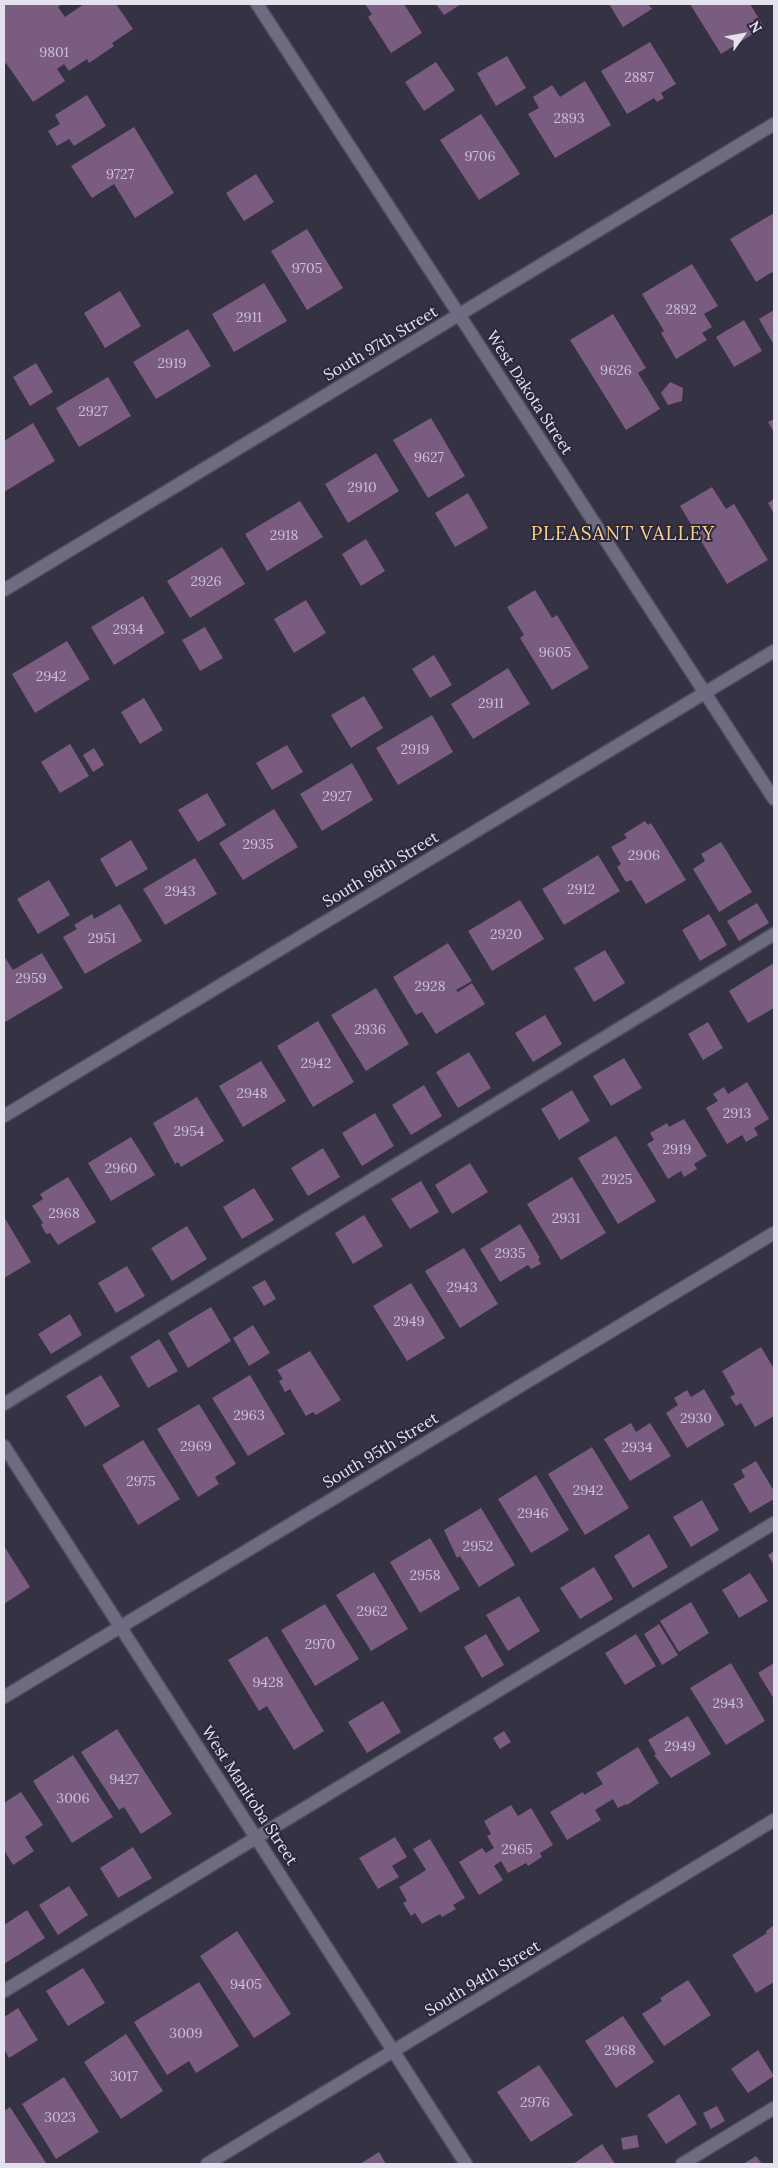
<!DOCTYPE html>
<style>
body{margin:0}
#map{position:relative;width:778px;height:2168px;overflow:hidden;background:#353244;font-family:Lora,serif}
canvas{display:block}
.frame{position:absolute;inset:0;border:5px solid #e3e2ed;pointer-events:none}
.north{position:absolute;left:718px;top:10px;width:50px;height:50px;-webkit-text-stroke:4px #2b283a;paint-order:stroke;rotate:58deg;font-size:14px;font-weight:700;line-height:20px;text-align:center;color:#e3e2ed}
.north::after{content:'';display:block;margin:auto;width:18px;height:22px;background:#e3e2ed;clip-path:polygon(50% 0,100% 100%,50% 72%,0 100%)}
</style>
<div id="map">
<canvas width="778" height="2168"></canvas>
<div class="frame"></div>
<div class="north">N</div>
</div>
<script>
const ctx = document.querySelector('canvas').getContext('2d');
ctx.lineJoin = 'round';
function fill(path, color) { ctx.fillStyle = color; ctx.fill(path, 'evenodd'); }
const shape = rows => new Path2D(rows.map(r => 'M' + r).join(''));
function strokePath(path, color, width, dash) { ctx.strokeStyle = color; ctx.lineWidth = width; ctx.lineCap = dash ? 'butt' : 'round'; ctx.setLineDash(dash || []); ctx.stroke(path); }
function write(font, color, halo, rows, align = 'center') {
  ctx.font = font + ' Lora,serif'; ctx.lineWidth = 4; ctx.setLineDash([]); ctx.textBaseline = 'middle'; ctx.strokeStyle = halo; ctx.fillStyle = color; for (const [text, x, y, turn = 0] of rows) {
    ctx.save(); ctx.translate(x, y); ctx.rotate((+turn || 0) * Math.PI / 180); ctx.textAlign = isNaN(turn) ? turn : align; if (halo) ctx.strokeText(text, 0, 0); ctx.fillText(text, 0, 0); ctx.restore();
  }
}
fill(shape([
 [4,4,62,4,58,7,65,17,84,4,116,4,133,29,112,43,114,46,89,63,87,59,69,71,64,64,57,69,65,81,33,102,6,63,4,65],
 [365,4,404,4,422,33,391,53,368,17,372,14],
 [436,4,461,4,444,15],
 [609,4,648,4,652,9,623,27],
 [690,4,750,4,764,27,721,54],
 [650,42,676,84,661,93,664,98,657,102,654,98,627,114,601,71],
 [507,56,526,88,496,106,477,73],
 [436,62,455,90,424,111,405,82],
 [585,81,611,125,555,158,528,114,539,108,533,97,552,85,560,97],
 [87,95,106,126,74,146,69,139,57,146,48,131,60,124,55,115],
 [481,114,520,174,479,200,440,140],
 [134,127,174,193,135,218,114,184,92,198,71,166],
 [256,174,274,202,244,221,226,193],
 [774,213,774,275,772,272,756,282,730,239],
 [307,229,343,288,307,310,271,251],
 [692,264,718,306,704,314,712,327,702,333,707,340,676,359,661,333,664,331,642,294],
 [264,283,287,321,234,352,212,314],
 [120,291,141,326,105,348,84,313],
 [774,310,774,345,759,319],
 [613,314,646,368,638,373,660,409,626,430,570,340],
 [744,320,762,351,734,367,716,337],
 [188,329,211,366,156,399,133,362],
 [36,363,53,392,30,406,13,377],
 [108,377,131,416,79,447,56,408],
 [670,382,683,388,682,401,668,405,661,393],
 [431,418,465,476,428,498,393,440],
 [774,419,774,432,768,422],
 [33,423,55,461,4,492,4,441],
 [376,453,399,491,348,523,325,484],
 [712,487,726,509,734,504,768,560,727,584,680,506],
 [468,493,488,528,455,547,435,513],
 [774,499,774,514,768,503],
 [300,501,323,537,267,571,245,534],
 [366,539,385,571,361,586,342,554],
 [222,547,245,584,190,618,167,581],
 [535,590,552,618,557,615,589,668,552,690,520,638,524,635,507,607],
 [143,596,165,633,114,665,91,627],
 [306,600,326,633,294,653,274,619],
 [205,627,223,658,200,671,182,640],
 [67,641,90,679,35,713,12,674],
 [434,655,452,685,430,698,412,669],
 [508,668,530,704,473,739,451,704],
 [364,696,383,728,351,748,331,715],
 [144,698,163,730,140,744,121,712],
 [432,715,453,752,398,785,376,748],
 [70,744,89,776,60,793,41,762],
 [287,745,303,772,272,790,256,763],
 [94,748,104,765,93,772,83,755],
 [352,763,373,800,322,831,300,794],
 [207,793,226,825,198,842,178,810],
 [274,809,298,847,243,880,219,843],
 [645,821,648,825,651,823,686,880,646,904,631,880,626,882,617,867,621,864,611,847,627,838,624,834],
 [131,840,148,869,116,887,100,859],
 [721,842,752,892,719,912,693,869,705,861,701,854],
 [598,855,620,891,564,925,542,889],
 [195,858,217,894,165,925,143,889],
 [49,880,70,915,38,934,17,899],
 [520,900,544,939,492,971,468,931],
 [757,903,769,923,739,941,727,921],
 [120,904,142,941,85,974,63,937,77,929,74,925,92,914,94,919],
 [709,914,727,945,700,961,682,930],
 [448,943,472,981,456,990,458,992,472,983,485,1004,436,1034,422,1012,416,1015,393,977],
 [605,950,625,983,594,1002,574,968],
 [42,953,63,988,5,1022,4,956,13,970],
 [774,963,774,1008,748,1023,729,991],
 [376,988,409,1044,366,1071,331,1015],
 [545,1015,562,1044,533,1062,515,1033],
 [318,1021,354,1082,313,1107,277,1046],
 [708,1022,723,1048,703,1060,688,1034],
 [469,1052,491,1088,458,1108,436,1072],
 [624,1058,642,1088,611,1106,593,1076],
 [261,1061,286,1101,243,1127,219,1086],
 [747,1082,769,1119,754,1128,758,1135,746,1142,742,1135,727,1144,706,1108,718,1101,713,1094,724,1087,728,1094],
 [424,1085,442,1116,411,1135,392,1105],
 [572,1090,590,1121,559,1140,541,1109],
 [197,1097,224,1141,181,1167,178,1162,175,1164,153,1123],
 [375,1113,394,1146,362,1166,342,1133],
 [684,1119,707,1156,694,1164,697,1169,684,1177,681,1171,668,1179,647,1144,654,1140,650,1133,667,1123,669,1127],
 [616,1136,656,1201,618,1224,578,1158],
 [131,1137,155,1175,111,1201,88,1163],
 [323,1148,340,1177,308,1196,291,1168],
 [470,1163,488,1192,452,1214,435,1185],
 [68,1177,96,1222,58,1245,50,1233,46,1234,41,1225,43,1223,32,1206,43,1199,40,1194],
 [572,1177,606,1233,561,1260,527,1204],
 [421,1181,439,1212,410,1229,391,1199],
 [254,1188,274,1220,242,1239,223,1207],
 [364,1215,383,1246,353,1264,335,1233],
 [4,1217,31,1262,4,1278],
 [520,1224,540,1258,538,1259,541,1264,531,1269,528,1265,500,1282,480,1249],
 [187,1226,207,1259,172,1281,151,1248],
 [464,1248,498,1304,460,1328,425,1271],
 [127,1266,145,1296,116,1313,98,1283],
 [265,1280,276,1299,264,1306,252,1287],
 [411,1283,445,1338,407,1361,373,1306],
 [211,1307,231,1341,188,1368,168,1333],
 [70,1314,82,1335,51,1354,38,1334],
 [253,1325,270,1353,249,1366,233,1338],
 [159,1339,178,1371,148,1388,130,1357],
 [761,1347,774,1369,774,1416,755,1427,741,1403,736,1406,730,1397,735,1394,722,1371],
 [310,1351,341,1400,316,1415,313,1412,306,1416,290,1389,285,1392,279,1381,283,1379,277,1370],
 [101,1375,120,1406,85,1427,66,1396],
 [250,1375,285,1434,248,1456,212,1398],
 [704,1389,725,1425,687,1448,666,1413,678,1405,674,1398,687,1390,691,1397],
 [199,1404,236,1464,215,1477,219,1484,198,1497,157,1429],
 [631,1423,636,1432,650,1423,671,1456,630,1481,604,1439],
 [143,1440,180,1499,138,1525,102,1465],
 [592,1447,629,1508,585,1535,548,1474],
 [756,1461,774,1491,774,1499,750,1513,733,1484,745,1477,741,1470],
 [536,1475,569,1530,531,1553,498,1499],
 [702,1500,719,1530,691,1547,673,1517],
 [481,1508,515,1565,479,1587,460,1556,457,1558,444,1530],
 [649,1534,668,1567,633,1588,614,1556],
 [430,1538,460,1589,420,1613,390,1562],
 [4,1546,30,1587,4,1604],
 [774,1551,774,1565,768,1555],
 [594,1567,613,1599,580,1619,560,1588],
 [374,1572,408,1629,371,1651,336,1595],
 [750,1573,768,1601,739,1618,722,1590],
 [519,1596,540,1631,508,1651,486,1615],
 [691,1602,709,1633,679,1652,660,1621],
 [325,1604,359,1659,315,1686,281,1630],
 [659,1624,678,1655,662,1665,644,1634],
 [486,1634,504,1665,482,1678,464,1647],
 [636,1634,656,1666,625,1685,605,1653],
 [267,1636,324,1731,294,1750,267,1706,259,1711,228,1660],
 [731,1663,765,1721,726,1745,690,1688],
 [774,1663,774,1699,758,1673],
 [383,1701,401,1732,367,1753,348,1722],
 [688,1716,711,1754,671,1778,654,1755,656,1754,648,1740],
 [117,1729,172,1814,141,1834,124,1807,119,1810,81,1752],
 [504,1731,511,1742,500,1749,493,1738],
 [638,1747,659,1783,627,1805,626,1804,618,1808,613,1799,595,1810,601,1820,567,1840,550,1812,583,1792,584,1795,603,1784,596,1773],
 [73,1755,113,1817,72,1843,33,1781],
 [21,1792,43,1825,25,1837,34,1851,13,1865,4,1850,4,1803],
 [511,1805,518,1816,531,1808,553,1845,540,1853,542,1857,528,1866,526,1863,508,1873,501,1861,494,1866,503,1880,479,1895,459,1862,482,1848,486,1853,494,1848,487,1836,491,1834,484,1821],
 [395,1837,407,1857,392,1866,399,1877,378,1889,359,1858],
 [430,1839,465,1898,453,1905,456,1909,442,1917,440,1914,422,1924,415,1913,411,1916,403,1903,407,1901,399,1887,426,1870,413,1849],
 [133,1847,152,1878,118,1898,100,1868],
 [69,1886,88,1915,58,1935,39,1905],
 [27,1910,45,1938,4,1964,4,1925],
 [774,1925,774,1982,756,1993,732,1955,767,1933,766,1931],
 [237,1931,291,2014,254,2038,200,1956],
 [83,1968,105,2003,68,2026,46,1991],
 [688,1980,711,2015,664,2046,642,2014,662,2001,660,1998],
 [199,1982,239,2046,196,2073,189,2061,167,2075,134,2022],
 [18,2008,38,2040,9,2058,4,2049,4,2017],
 [623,2016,654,2062,616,2088,585,2041],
 [126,2034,163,2091,121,2119,84,2062],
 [758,2050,774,2076,748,2093,731,2069],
 [539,2065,573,2115,531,2142,497,2092],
 [64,2077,99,2132,56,2159,22,2104],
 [679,2094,697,2124,666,2144,647,2115],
 [717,2106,725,2121,711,2129,703,2113],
 [10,2107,46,2163,45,2164,4,2164,4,2111],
 [637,2135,639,2147,623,2150,621,2138],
 [602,2144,615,2164,573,2164],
 [379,2152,386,2164,360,2164],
 [756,2156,762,2164,743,2164]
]), '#7a5c80');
const minor = shape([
 [257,4,774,799],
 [4,590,774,124],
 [4,1116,774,651],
 [4,1404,774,934],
 [4,1446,466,2164],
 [4,1697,774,1233],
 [4,1991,774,1523],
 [207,2164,774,1820],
 [682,2164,774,2108]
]);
strokePath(minor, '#504e5d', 15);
strokePath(minor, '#6e6c80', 12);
write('14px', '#c9c0d2', null, [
 ["9801",54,53],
 ["2887",639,78],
 ["2893",569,119],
 ["9706",480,157],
 ["9727",120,175],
 ["9705",307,269],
 ["2892",681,310],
 ["2911",249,318],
 ["2919",172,364],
 ["9626",616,371],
 ["2927",93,412],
 ["9627",429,458],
 ["2910",362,488],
 ["2918",284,536],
 ["2926",206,582],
 ["2934",128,630],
 ["9605",555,653],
 ["2942",51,677],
 ["2911",491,704],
 ["2919",415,750],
 ["2927",337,797],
 ["2935",258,845],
 ["2906",644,856],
 ["2912",581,890],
 ["2943",180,892],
 ["2920",506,935],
 ["2951",102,939],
 ["2959",31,979],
 ["2928",430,987],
 ["2936",370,1030],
 ["2942",316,1064],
 ["2948",252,1094],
 ["2913",737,1114],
 ["2954",189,1132],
 ["2919",677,1150],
 ["2960",121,1169],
 ["2925",617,1180],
 ["2968",64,1214],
 ["2931",566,1219],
 ["2935",510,1254],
 ["2943",462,1288],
 ["2949",409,1322],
 ["2963",249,1416],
 ["2930",696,1419],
 ["2969",196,1447],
 ["2934",637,1448],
 ["2975",141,1482],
 ["2942",588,1491],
 ["2946",533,1514],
 ["2952",478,1547],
 ["2958",425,1576],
 ["2962",372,1612],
 ["2970",320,1645],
 ["9428",268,1683],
 ["2943",728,1704],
 ["2949",680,1747],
 ["9427",124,1780],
 ["3006",73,1799],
 ["2965",517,1850],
 ["9405",246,1985],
 ["3009",186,2034],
 ["2968",620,2051],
 ["3017",124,2077],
 ["2976",535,2103],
 ["3023",60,2118]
]);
write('16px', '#e3e2ed', '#2b283a', [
 ["South 97th Street",381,344,-31],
 ["West Dakota Street",529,393,57],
 ["South 96th Street",381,870,-31],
 ["South 95th Street",381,1451,-31],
 ["West Manitoba Street",249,1796,57],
 ["South 94th Street",483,1979,-31]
]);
ctx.letterSpacing = '1px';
write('19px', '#fbd28b', '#2b283a', [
 ["PLEASANT VALLEY",623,535]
]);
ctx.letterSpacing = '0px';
</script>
